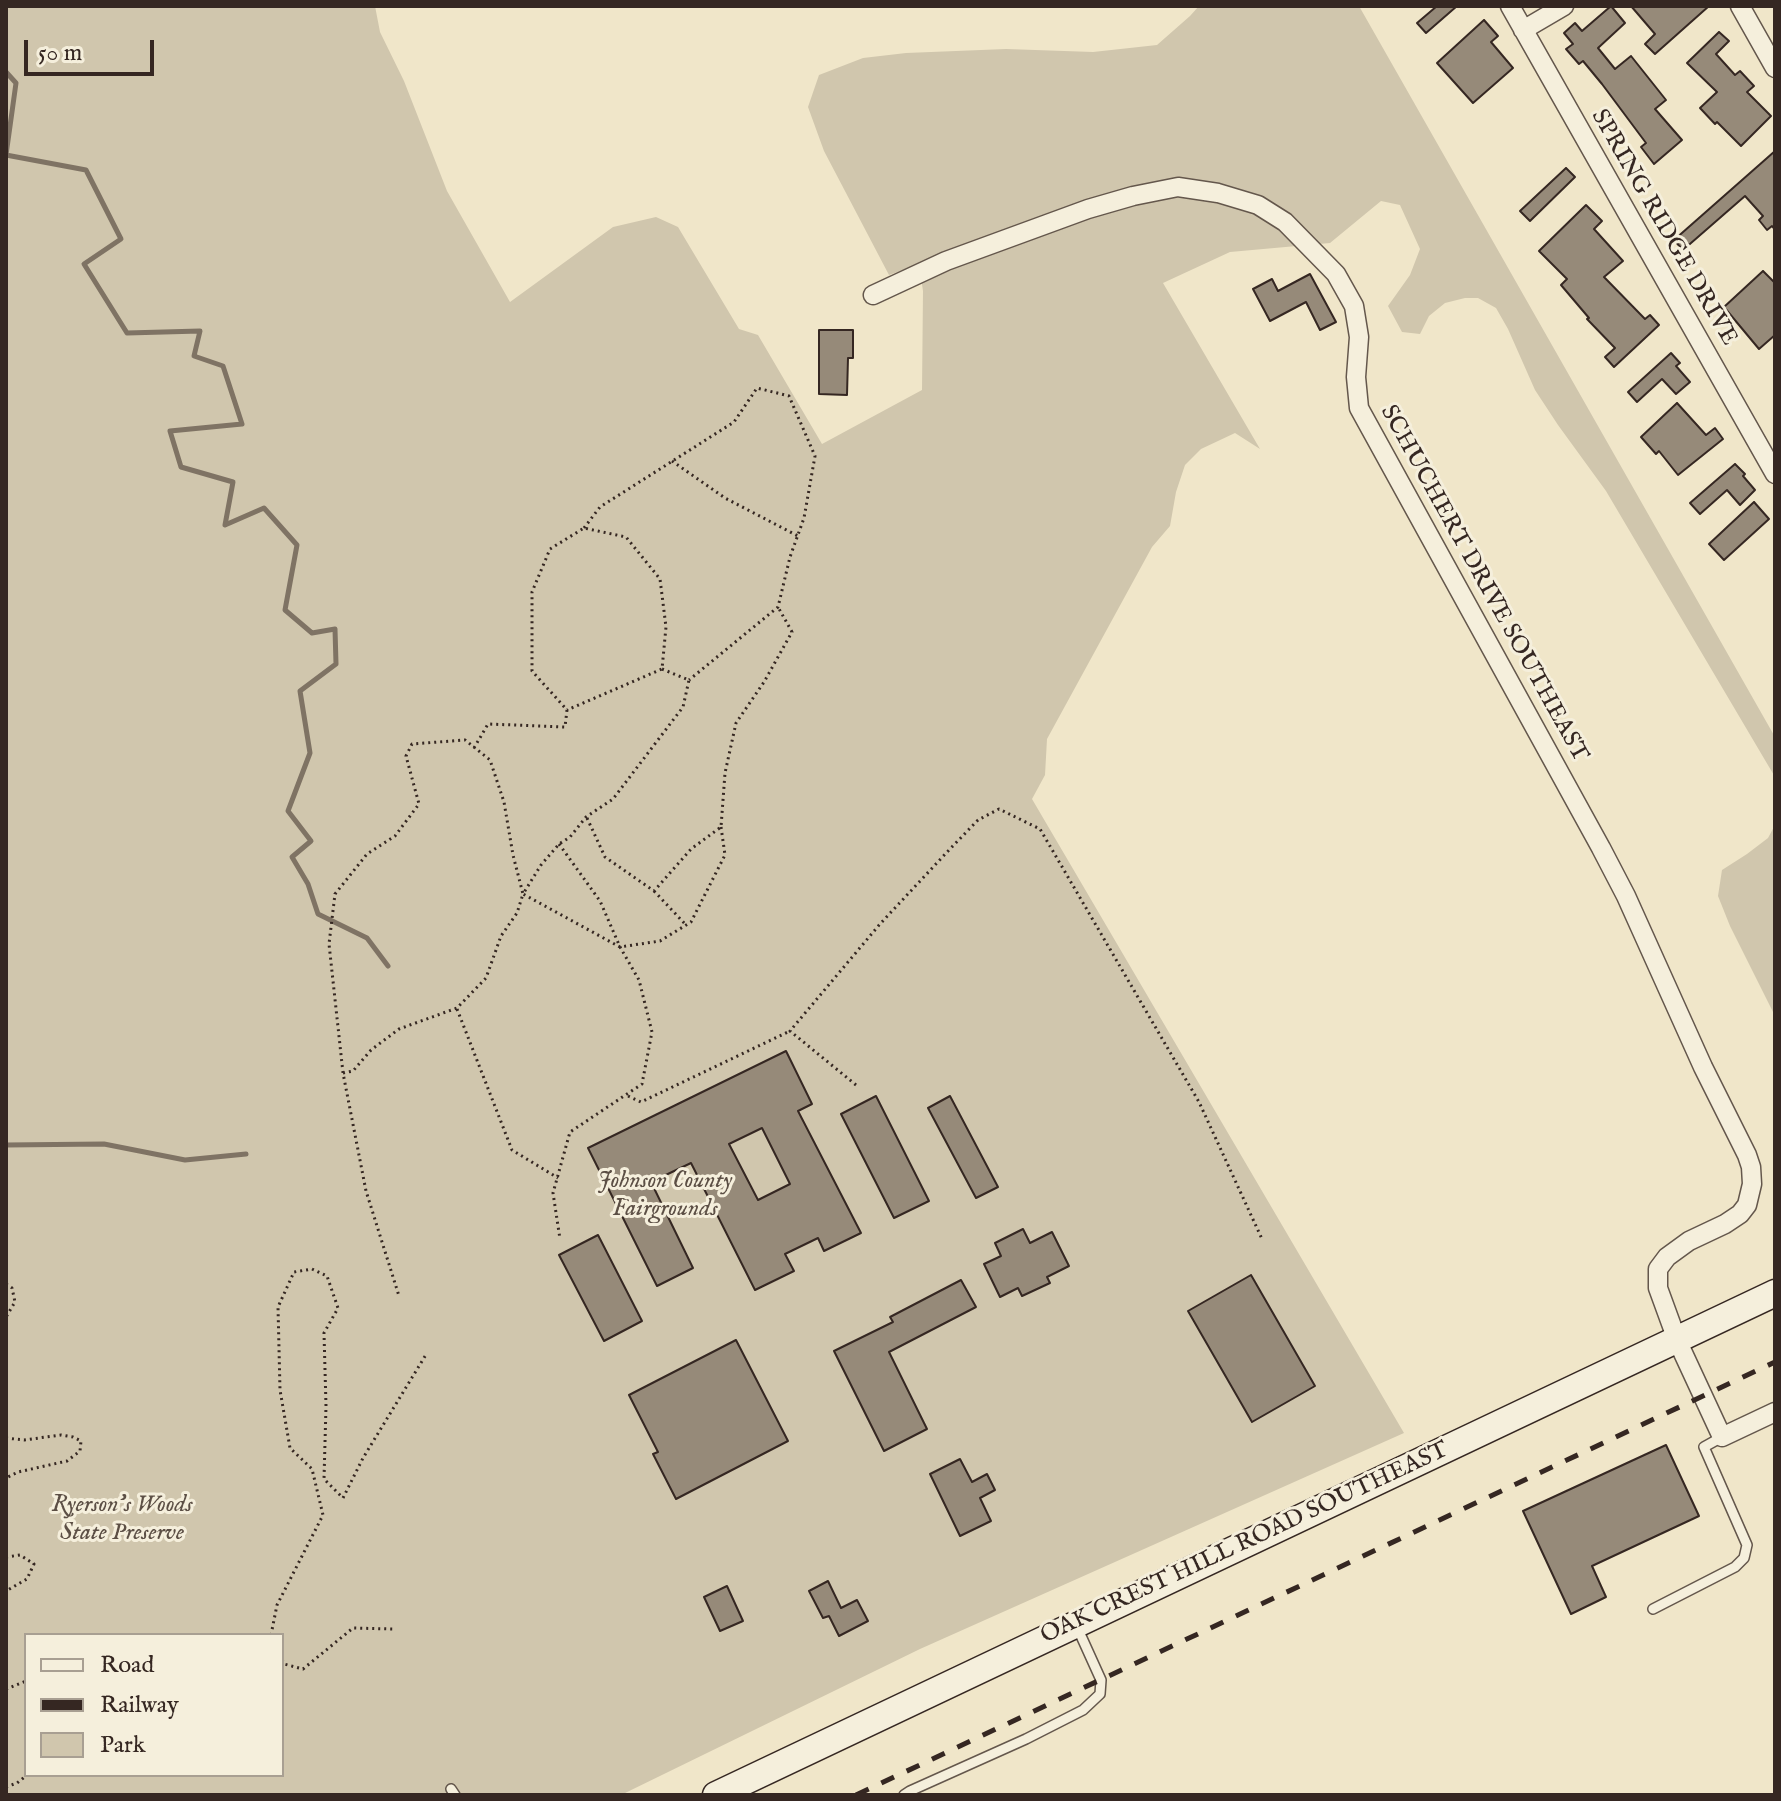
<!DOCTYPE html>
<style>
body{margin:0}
#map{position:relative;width:1781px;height:1801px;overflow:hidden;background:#f0e6c9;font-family:"IM FELL English",serif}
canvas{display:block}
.frame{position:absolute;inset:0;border:8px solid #352722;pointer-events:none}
.legend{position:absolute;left:24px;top:1633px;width:260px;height:144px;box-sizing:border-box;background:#f5efdc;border:2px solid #a89f92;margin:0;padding:10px 14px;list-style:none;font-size:24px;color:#352722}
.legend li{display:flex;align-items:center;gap:16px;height:40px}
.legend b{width:40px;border:2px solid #a89f92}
.scale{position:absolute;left:24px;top:40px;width:130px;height:36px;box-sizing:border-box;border:4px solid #352722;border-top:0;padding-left:10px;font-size:24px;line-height:28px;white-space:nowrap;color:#352722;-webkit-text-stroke:6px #f5efdc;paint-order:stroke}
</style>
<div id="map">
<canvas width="1781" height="1801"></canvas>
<div class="frame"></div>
<ul class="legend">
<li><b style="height:10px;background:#f5efdc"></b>Road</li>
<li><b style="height:10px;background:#352722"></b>Railway</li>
<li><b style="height:22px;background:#d0c6ad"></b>Park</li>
</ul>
<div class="scale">50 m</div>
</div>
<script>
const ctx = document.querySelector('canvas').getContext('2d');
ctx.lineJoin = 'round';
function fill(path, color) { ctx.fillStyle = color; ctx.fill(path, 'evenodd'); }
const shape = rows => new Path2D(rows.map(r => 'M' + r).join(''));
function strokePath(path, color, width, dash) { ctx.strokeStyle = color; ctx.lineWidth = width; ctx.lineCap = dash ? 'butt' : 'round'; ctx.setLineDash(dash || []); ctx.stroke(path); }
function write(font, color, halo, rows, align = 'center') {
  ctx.font = font + ' "IM FELL English",serif'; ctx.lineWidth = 6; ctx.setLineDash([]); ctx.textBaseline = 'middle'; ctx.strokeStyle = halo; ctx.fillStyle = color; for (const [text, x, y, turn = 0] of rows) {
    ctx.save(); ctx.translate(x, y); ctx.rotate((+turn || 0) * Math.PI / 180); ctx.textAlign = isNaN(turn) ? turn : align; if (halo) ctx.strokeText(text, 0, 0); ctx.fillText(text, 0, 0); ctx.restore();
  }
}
fill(shape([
 [6,6,375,6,380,32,404,81,447,191,510,302,613,227,656,217,678,227,739,329,758,335,822,444,922,390,923,291,919,264,889,275,824,151,808,107,819,75,863,58,906,53,1006,49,1093,52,1157,45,1190,16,1199,6,1359,6,1775,737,1775,777,1606,491,1558,425,1535,390,1508,329,1496,308,1478,298,1465,298,1445,303,1429,316,1420,334,1402,332,1388,306,1410,275,1420,249,1400,205,1381,201,1330,243,1230,252,1163,283,1260,449,1235,433,1201,449,1185,465,1176,492,1170,526,1152,547,1047,739,1045,775,1032,799,1404,1433,920,1649,621,1795,6,1795],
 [26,1635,282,1635,282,1775,26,1775],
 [1775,825,1775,1016,1730,926,1718,896,1722,870,1747,854,1768,838]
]), '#d0c6ad');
strokePath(shape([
 [6,72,16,83,6,155],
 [6,155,86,170,121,239,84,264,127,333,200,331,194,356,223,366,242,424,170,431,181,467,233,482,225,525,264,508,297,545,285,610,312,633,335,629,336,664,300,691,310,753,288,811,311,841,292,857,308,884,318,914,367,938,388,966],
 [6,1145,104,1144,185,1160,246,1154]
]), '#7f7364', 5);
const building = shape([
 [1437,6,1457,6,1426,33,1417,23,1437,6],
 [1611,6,1625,23,1598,48,1615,69,1631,56,1666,100,1655,109,1682,140,1654,164,1641,147,1646,143,1602,84,1583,61,1579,64,1566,49,1573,44,1564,33,1575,23,1582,31,1611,6],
 [1631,6,1709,6,1655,54,1645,44,1655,34,1631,6],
 [1484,20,1498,36,1491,42,1513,68,1473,103,1437,63,1484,20],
 [1719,32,1729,41,1716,54,1735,75,1740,71,1754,86,1747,92,1771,116,1741,146,1717,122,1715,124,1700,108,1717,92,1687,63,1719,32],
 [1775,151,1775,230,1772,226,1767,230,1759,220,1763,216,1745,196,1683,250,1674,240,1775,151],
 [1566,168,1575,177,1530,221,1520,211,1566,168],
 [1586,205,1602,221,1594,229,1623,261,1604,277,1645,319,1650,315,1659,325,1614,367,1605,357,1615,348,1587,319,1589,318,1561,285,1567,279,1539,251,1586,205],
 [1763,271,1775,283,1775,335,1759,349,1724,307,1763,271],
 [1310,274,1336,322,1320,330,1306,302,1270,321,1253,289,1272,279,1278,291,1310,274],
 [819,330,853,330,853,358,848,358,847,395,819,394,819,330],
 [1671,353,1680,363,1676,366,1690,382,1676,394,1662,379,1637,402,1628,392,1671,353],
 [1677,403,1706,435,1715,428,1723,439,1678,475,1659,451,1656,454,1641,437,1677,403],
 [1735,464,1745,474,1743,476,1755,490,1740,505,1727,490,1700,514,1690,503,1735,464],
 [1754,502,1769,519,1724,560,1709,544,1754,502],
 [786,1051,812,1104,798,1111,861,1233,824,1251,818,1238,785,1254,794,1271,755,1290,691,1163,651,1182,693,1268,657,1286,588,1148,786,1051],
 [762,1128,790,1184,758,1200,729,1144,762,1128],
 [876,1096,929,1201,894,1218,841,1114,876,1096],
 [950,1096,998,1187,976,1198,928,1108,950,1096],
 [1023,1229,1030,1243,1052,1232,1069,1266,1047,1277,1050,1283,1022,1296,1018,1288,1000,1297,984,1264,1001,1256,995,1243,1023,1229],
 [598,1235,642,1321,604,1341,559,1255,598,1235],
 [1251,1275,1315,1386,1252,1422,1188,1311,1251,1275],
 [961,1280,976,1307,889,1352,927,1429,884,1451,834,1351,893,1322,890,1317,961,1280],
 [736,1340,788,1441,676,1499,653,1454,658,1452,629,1395,736,1340],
 [1666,1445,1699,1516,1592,1566,1606,1597,1571,1614,1523,1511,1666,1445],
 [960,1459,972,1482,987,1474,995,1490,980,1498,991,1521,960,1536,930,1474,960,1459],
 [828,1581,841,1608,857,1600,868,1621,839,1636,829,1616,823,1618,809,1591,828,1581],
 [727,1586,743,1621,720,1631,704,1597,727,1586]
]);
fill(building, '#968a79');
strokePath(building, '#352722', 2);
const service = shape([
 [1653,1609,1735,1567,1744,1558,1747,1545,1704,1447,1722,1437],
 [451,1789,455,1795],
 [904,1795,910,1791,1026,1739,1083,1710,1100,1694,1101,1680,1077,1627]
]);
const minor = shape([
 [1510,6,1775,474],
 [1740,6,1775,68],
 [1523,30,1564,6],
 [873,295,946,261,1088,209,1133,196,1178,187,1218,193,1258,205,1285,222,1336,274,1354,306,1359,337,1356,377,1359,408,1601,848,1626,896,1703,1067,1747,1155,1751,1167,1752,1184,1747,1205,1740,1214,1725,1224,1689,1241,1667,1257,1658,1269,1658,1288,1677,1340,1722,1437,1775,1412]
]);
const secondary = shape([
 [716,1795,1775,1293]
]);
strokePath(service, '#64574c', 12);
strokePath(minor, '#64574c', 21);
strokePath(secondary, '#352722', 29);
strokePath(shape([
 [672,461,725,498,798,536],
 [584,528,600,507,734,422,757,388,789,396,815,456,804,518,790,557,778,607,689,680],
 [662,669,689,680,683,707,613,799,586,817,570,837,559,844,541,865,523,894,620,947,660,941,691,922,725,855,721,827],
 [474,748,488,724,565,727,567,710,532,671,532,592,550,549,584,528,626,537,660,579,666,627,662,669,567,710],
 [587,818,605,857,654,891,691,849,721,827,725,773,736,723,764,682,792,632,778,607],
 [559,844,600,901,620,947,639,980,652,1032,642,1084,570,1132,553,1193,560,1239],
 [654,891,686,925],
 [457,1009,512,1150,558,1178],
 [343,1073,353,1071,371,1050,399,1029,457,1008,486,978,501,936,517,913,523,894,513,855,504,802,490,760,465,740,412,744,406,756,419,804,395,836,367,854,335,894,329,944,343,1073,366,1191,399,1296],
 [856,1085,790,1031,880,924,949,850,978,820,999,809,1040,829,1199,1102,1262,1239],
 [628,1096,641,1102,790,1031],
 [6,1284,12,1288,15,1302,6,1317],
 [6,1438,24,1440,61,1435,73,1437,81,1441,80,1451,67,1461,18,1472,6,1478],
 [6,1557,20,1555,34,1564,27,1579,6,1591],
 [271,1635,277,1605,323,1515,312,1469,290,1448,280,1390,278,1307,294,1272,312,1269,327,1276,338,1308,324,1333,326,1406,324,1479,343,1498,363,1458,427,1353],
 [282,1660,284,1664,303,1669,353,1628,393,1629],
 [6,1689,26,1681],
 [6,1787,17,1783,27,1775]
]), '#352722', 3, [2, 4]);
strokePath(service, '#f5efdc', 9);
strokePath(minor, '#f5efdc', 18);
strokePath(secondary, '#f5efdc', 26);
strokePath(shape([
 [856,1795,1775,1362]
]), '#352722', 5, [14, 14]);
write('24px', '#352722', '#f5efdc', [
 ["SPRING RIDGE DRIVE",1663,228,60],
 ["SCHUCHERT DRIVE SOUTHEAST",1483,584,61],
 ["OAK CREST HILL ROAD SOUTHEAST",1245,1544,-25]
]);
write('italic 24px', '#5c4f45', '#f5efdc', [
 ["Johnson County",665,1182],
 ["Fairgrounds",665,1210],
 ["Ryerson's Woods",122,1506],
 ["State Preserve",122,1534]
]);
</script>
